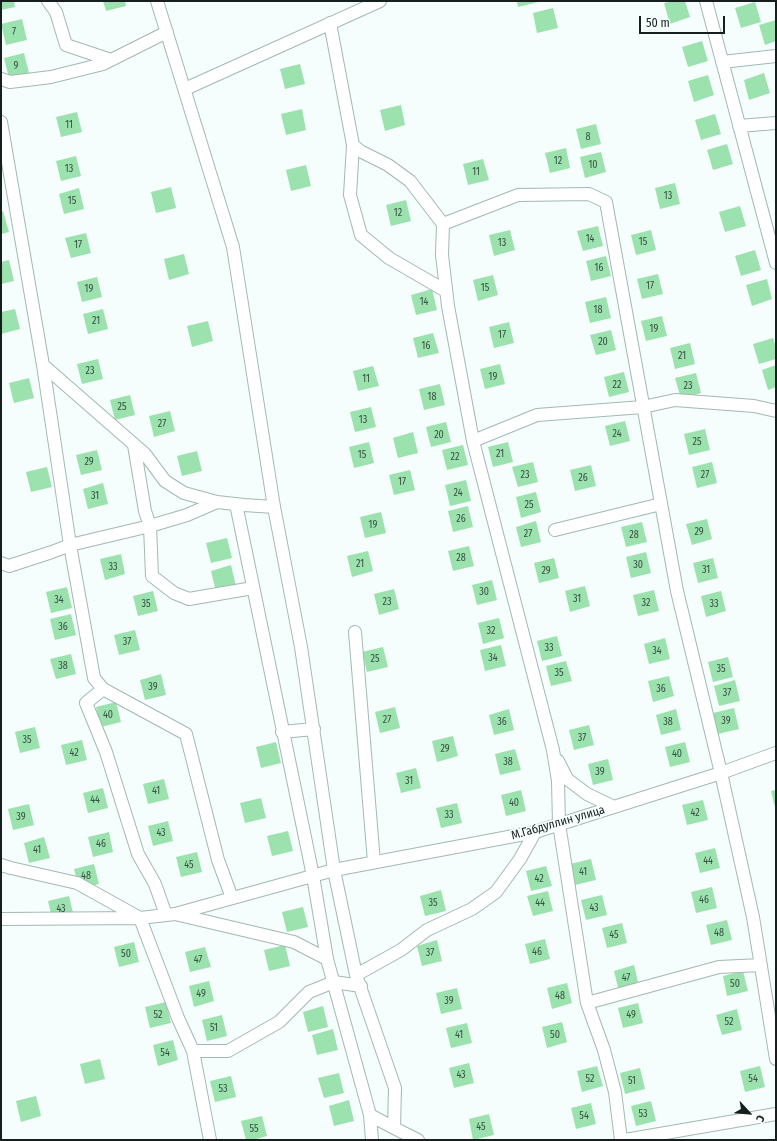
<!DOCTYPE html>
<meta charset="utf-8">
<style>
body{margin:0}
#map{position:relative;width:777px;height:1141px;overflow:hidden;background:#f5fefc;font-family:"Fira Sans Condensed",sans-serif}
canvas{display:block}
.frame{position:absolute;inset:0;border:2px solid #171f1e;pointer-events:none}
.north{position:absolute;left:729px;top:1093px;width:40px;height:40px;-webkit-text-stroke:3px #f5fefc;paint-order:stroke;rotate:116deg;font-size:11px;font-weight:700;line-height:16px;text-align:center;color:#171f1e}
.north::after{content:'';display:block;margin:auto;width:14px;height:18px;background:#171f1e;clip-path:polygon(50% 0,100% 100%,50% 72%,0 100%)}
.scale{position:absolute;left:639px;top:16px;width:86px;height:18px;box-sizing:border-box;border:2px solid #171f1e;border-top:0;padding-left:5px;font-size:12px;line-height:14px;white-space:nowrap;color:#171f1e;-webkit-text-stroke:3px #f5fefc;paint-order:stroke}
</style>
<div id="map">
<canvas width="777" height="1141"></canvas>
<div class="frame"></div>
<div class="north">С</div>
<div class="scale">50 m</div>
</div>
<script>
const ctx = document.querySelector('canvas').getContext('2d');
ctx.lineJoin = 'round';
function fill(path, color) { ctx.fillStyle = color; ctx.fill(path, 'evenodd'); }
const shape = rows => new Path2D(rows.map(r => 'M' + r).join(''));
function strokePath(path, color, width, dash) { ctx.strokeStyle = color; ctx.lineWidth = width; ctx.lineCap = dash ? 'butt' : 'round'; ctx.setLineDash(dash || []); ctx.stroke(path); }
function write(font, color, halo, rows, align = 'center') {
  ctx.font = font + ' "Fira Sans Condensed",sans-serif'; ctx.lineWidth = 3.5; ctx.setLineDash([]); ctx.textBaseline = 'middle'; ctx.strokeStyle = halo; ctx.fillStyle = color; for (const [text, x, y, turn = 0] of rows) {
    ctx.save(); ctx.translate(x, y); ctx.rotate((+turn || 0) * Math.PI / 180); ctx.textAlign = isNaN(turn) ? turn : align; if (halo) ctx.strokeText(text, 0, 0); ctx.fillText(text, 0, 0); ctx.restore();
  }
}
fill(shape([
 [1,1,14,1,15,7,1,10],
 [103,1,125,1,126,6,106,11],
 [517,1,538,1,538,2,518,7],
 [672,1,685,1,690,17,670,24,664,3],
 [755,2,761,22,741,28,735,8],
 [553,8,558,28,537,33,533,13],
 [22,19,27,40,6,45,1,24],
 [776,20,776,41,765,45,759,25],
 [702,41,708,61,688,67,682,47],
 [24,53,29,73,9,78,4,58],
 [300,64,305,84,285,89,280,69],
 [764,73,770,93,749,100,744,80],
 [708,75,714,95,694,102,688,81],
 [401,105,405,125,385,131,380,110],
 [302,109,306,130,286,135,281,114],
 [77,112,82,132,61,137,56,117],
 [715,114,721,134,701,140,695,120],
 [596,124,601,144,581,149,576,129],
 [727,144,733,164,713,170,707,150],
 [566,148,570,168,550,173,545,153],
 [601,152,606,172,585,178,580,157],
 [76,156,81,176,61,181,56,161],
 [483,159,489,180,468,185,463,164],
 [306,165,311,186,291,191,286,170],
 [675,183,680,204,660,209,655,188],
 [171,187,176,208,156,213,151,192],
 [79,188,84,209,64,214,59,194],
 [406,200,411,221,391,226,386,205],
 [740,206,746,226,725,232,719,212],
 [3,211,9,232,1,234,1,212],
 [598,226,603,246,583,251,577,231],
 [510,230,515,250,494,256,489,235],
 [651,230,656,250,636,255,631,235],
 [86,233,91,253,71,258,65,238],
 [755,250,761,270,741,276,735,256],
 [184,254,189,274,169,280,164,259],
 [606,256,611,276,591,281,586,261],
 [9,260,14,281,1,284,1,262],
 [658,274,663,294,642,299,637,279],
 [493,275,498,295,478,301,473,280],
 [97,277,102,297,82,302,77,282],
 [767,279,772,299,752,306,746,285],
 [432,289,437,310,416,315,411,295],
 [606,297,611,318,590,323,585,302],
 [15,309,20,329,1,334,1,312],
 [103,309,108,329,88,334,83,314],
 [662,316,667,336,646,341,641,321],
 [208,321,213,341,192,347,187,326],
 [509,322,514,343,494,348,489,327],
 [611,330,616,350,596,355,590,335],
 [433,333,439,353,418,358,413,338],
 [773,338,776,347,776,359,759,364,753,344],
 [690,343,695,364,675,369,670,348],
 [98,359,103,379,82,384,77,364],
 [500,364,505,384,485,389,480,369],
 [776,365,776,387,768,390,762,370],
 [373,366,379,386,358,391,353,371],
 [624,372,629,392,609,397,604,377],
 [696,373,701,393,681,399,675,378],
 [29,378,34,398,14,403,9,383],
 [440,384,445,405,424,410,419,389],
 [130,395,135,415,115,420,110,400],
 [371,407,376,427,355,432,350,412],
 [170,411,175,431,154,437,149,416],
 [625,421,630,441,610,446,605,426],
 [446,422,451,442,431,447,426,427],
 [705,429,710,450,689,455,684,434],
 [413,432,418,453,398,458,393,438],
 [369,442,374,463,354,468,349,447],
 [508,442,513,462,493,467,488,447],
 [463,445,468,465,447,470,442,450],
 [97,450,102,470,81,475,76,455],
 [197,451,202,471,182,476,177,456],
 [533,462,538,482,518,487,512,467],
 [712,462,717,483,697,488,692,467],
 [591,465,596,486,575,491,570,470],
 [47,467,52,487,31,492,26,472],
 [410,470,415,490,394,495,389,475],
 [466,480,471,501,450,506,445,485],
 [103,483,108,504,88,509,83,489],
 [536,492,541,512,521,518,516,497],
 [468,506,473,527,453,532,448,511],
 [381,512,386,533,365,538,360,517],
 [707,519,712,539,692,545,686,524],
 [536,521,541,542,521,547,516,527],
 [642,522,647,542,626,547,621,527],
 [227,538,232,558,211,563,206,543],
 [469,546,474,566,453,571,448,551],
 [368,551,373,571,352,577,347,556],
 [646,552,651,573,631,578,626,557],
 [121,554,125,574,105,580,100,559],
 [554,558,559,578,539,583,534,563],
 [713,558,718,578,698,583,693,563],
 [231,565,236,586,216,591,211,571],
 [492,580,497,600,477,605,472,585],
 [585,586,590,606,570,612,565,591],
 [67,587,72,608,51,613,46,592],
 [394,589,399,609,379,615,374,594],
 [654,590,659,611,638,616,633,595],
 [153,591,158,611,138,616,133,596],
 [721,591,726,611,706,617,701,596],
 [71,614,76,635,55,640,50,619],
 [499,618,504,638,483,644,478,623],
 [135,630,140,650,119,655,114,635],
 [557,636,562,656,542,661,537,641],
 [665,638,670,659,649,664,644,644],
 [501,645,506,666,485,671,480,650],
 [383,647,388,667,367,672,362,652],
 [71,654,76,674,56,679,50,659],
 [728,657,733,677,713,682,708,662],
 [566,661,572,681,551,686,546,666],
 [161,674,166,695,145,700,140,680],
 [669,676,674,696,653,702,648,681],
 [735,680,740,701,719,706,714,686],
 [116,702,121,722,101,727,96,707],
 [395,707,400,728,380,733,375,712],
 [734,708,739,729,718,734,713,713],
 [509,709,514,730,494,735,489,715],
 [676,709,681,730,661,735,656,715],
 [589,725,594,745,574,750,569,730],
 [35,727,40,748,20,753,15,732],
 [453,736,458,756,437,762,432,741],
 [82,740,87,760,66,765,61,745],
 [276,742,281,763,261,768,256,747],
 [685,742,690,762,670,767,665,747],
 [515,749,521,770,500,775,495,754],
 [608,759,613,780,593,785,588,764],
 [416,768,421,788,401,793,396,773],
 [164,779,169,799,148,804,143,784],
 [103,788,108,808,88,813,83,793],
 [521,790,526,811,506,816,501,795],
 [776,790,776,807,775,807,771,791],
 [261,798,266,818,245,823,240,803],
 [703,800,708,820,687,825,682,805],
 [457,803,462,823,441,828,436,808],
 [29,804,34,825,13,830,8,809],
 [168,821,173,841,153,846,148,826],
 [288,831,293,851,272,856,267,836],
 [109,832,113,852,93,857,88,837],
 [44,837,50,858,29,863,24,843],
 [715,848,720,868,700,873,695,853],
 [197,852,202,872,181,877,176,857],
 [591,859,596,880,575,885,570,864],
 [94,864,99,884,79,889,74,869],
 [546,866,552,886,531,891,526,871],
 [712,887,717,908,696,913,691,892],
 [441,890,446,911,425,916,420,896],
 [548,891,553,911,533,916,527,896],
 [602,895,607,915,586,920,581,900],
 [69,896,74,917,53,922,48,901],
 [303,907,308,927,287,932,282,912],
 [727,920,732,940,711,945,706,925],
 [622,923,627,943,607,948,602,928],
 [545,939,550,959,530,964,525,944],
 [437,940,442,961,422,966,417,946],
 [134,942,139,962,119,967,114,947],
 [285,945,290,966,269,971,264,950],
 [205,947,211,967,190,972,185,952],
 [634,965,639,986,619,991,614,971],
 [743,971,748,991,727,996,723,976],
 [209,981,214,1001,194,1007,189,986],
 [567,983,572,1003,552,1009,547,988],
 [457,988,462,1009,441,1014,436,993],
 [166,1002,171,1023,150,1028,145,1007],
 [638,1003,643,1023,623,1028,618,1008],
 [323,1006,328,1027,308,1032,303,1012],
 [737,1009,742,1030,722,1035,716,1015],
 [222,1015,227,1036,207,1041,202,1020],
 [562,1022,567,1042,547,1048,542,1027],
 [467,1023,472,1043,451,1048,446,1028],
 [333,1029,338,1050,317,1055,312,1035],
 [173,1040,178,1060,158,1066,153,1045],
 [100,1059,105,1079,85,1084,80,1064],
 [469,1063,474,1083,454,1088,449,1068],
 [597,1066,603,1086,582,1092,577,1071],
 [760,1066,765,1087,745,1092,740,1071],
 [640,1068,645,1089,625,1094,620,1073],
 [339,1073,344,1093,324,1098,318,1078],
 [231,1076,236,1097,215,1102,210,1081],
 [36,1096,41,1116,21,1122,16,1101],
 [349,1100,354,1121,334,1126,329,1106],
 [651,1101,656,1121,636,1126,631,1106],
 [591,1103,596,1124,576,1129,571,1108],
 [489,1114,494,1135,473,1140,469,1119],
 [262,1116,267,1136,253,1140,246,1140,241,1121]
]), '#9be2ae');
const minor = shape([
 [48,1,56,12,66,45,111,60],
 [157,1,233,247,274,507,301,647,334,870,356,975,395,1088,394,1128,418,1140],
 [706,1,776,263],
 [330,23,353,145,360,151,388,165,410,181,443,224],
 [722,62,776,56],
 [1,79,10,82,51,77,103,64,167,32],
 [185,89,380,1],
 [1,122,43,365,70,545,94,678,103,689,186,734,218,860,232,898],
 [739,126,776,123],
 [353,145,350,195,361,235,389,258,446,291],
 [43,365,145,454,165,481,184,493,217,502,244,505,274,507],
 [473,441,537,415,643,407,675,400,754,406,776,411],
 [134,445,145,511,150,526,152,576,174,593,189,599,253,588],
 [236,504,313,876,327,959,370,1115,372,1140],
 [555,530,661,504],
 [1,563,9,566,52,552,70,545,150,526,187,515,217,502],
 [355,632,374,862],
 [103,689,86,703,106,752,138,854,155,884,166,915],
 [282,732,314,729],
 [558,761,567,779,587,794,614,807],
 [1,865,11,868,77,883,140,918,178,1018,193,1051,228,1051,279,1022,309,992,334,982,361,986],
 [175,914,334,870,535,832,721,773,776,753],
 [1,919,140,918,175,914,294,942,327,959],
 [356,975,401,950,427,930,472,909,496,892,520,859,535,832],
 [587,1003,719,967,761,965],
 [193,1051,210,1140],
 [370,1115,394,1128],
 [621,1140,615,1092,604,1050,587,1003,559,824,558,781,553,750,473,441,448,306,442,255,443,224,518,195,589,194,606,202,677,591,721,773,753,917,776,1059],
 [625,1140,776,1114]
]);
strokePath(minor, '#a3b8b4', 14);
strokePath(minor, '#fff', 12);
write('10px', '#385042', null, [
 ["7",14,32],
 ["9",16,66],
 ["11",69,125],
 ["8",588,137],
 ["12",558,161],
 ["10",593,165],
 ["13",69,169],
 ["11",476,172],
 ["13",668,196],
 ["15",72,201],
 ["12",398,213],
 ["14",590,239],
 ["15",643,242],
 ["13",502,243],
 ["17",78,245],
 ["16",599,268],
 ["17",650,286],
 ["15",485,288],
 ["19",89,289],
 ["14",424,302],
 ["18",598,310],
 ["21",96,321],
 ["19",654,329],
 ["17",502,335],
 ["20",603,342],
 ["16",426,346],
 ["21",682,356],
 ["23",90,371],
 ["19",493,377],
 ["11",366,379],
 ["22",617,385],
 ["23",688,386],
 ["18",432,397],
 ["25",122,407],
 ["13",363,420],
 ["27",162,424],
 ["24",617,434],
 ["20",439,435],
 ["25",697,442],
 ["21",500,454],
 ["15",362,455],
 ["22",455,457],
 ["29",89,462],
 ["23",525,475],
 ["27",705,475],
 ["26",583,478],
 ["17",402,482],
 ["24",458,493],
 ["31",95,496],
 ["25",529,505],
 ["26",461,519],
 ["19",373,525],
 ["29",699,532],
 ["27",528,534],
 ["28",634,535],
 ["28",461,558],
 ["21",360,564],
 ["30",638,565],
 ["33",113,567],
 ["31",706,570],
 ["29",546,571],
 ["30",484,592],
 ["31",577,599],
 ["34",59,600],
 ["23",387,602],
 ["32",646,603],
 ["35",146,604],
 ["33",714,604],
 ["36",63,627],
 ["32",491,631],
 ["37",127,642],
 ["33",549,648],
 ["34",657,651],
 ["34",493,658],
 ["25",375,659],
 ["38",63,666],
 ["35",721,669],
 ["35",559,673],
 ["39",153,687],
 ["36",661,689],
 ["37",727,693],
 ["40",108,715],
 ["27",387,720],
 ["39",726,721],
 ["36",502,722],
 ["38",668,722],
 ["37",582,738],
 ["35",27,740],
 ["29",445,749],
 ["42",74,753],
 ["40",677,754],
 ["38",508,762],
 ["39",600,772],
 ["31",409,781],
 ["41",156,791],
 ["44",95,800],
 ["40",514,803],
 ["42",695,813],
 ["33",449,815],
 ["39",21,817],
 ["43",161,833],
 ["46",101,844],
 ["41",37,850],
 ["44",708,861],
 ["45",189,865],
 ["41",583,872],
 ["48",86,876],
 ["42",539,879],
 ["46",704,900],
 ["35",433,903],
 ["44",540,903],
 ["43",594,908],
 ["43",61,909],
 ["48",719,933],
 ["45",614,935],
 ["46",537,952],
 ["37",430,953],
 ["50",126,954],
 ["47",198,960],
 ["47",626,978],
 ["50",735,984],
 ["49",201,994],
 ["48",560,996],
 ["39",449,1001],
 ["52",158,1015],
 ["49",631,1015],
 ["52",729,1022],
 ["51",214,1028],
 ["41",459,1035],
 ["50",555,1035],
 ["54",165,1053],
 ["43",461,1075],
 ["52",590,1079],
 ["54",753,1079],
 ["51",632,1081],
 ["53",223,1089],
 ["53",643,1114],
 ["54",584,1116],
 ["45",481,1127],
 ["55",254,1129]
]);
write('12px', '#171f1e', '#f5fefc', [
 ["М.Габдуллин улица",558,823,-16]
]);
</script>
